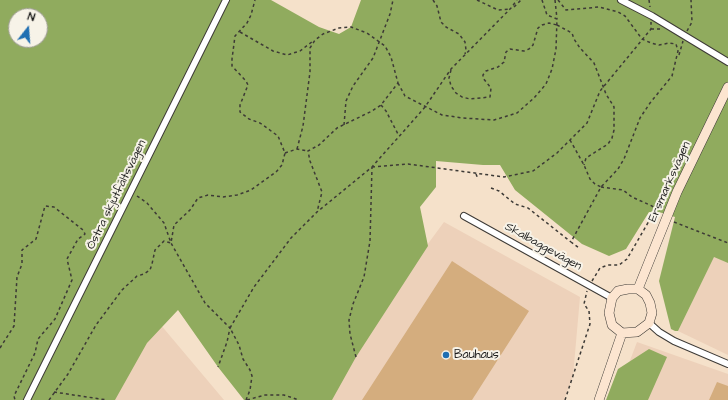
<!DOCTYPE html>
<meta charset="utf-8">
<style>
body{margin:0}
#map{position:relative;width:728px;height:400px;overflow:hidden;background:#f5e1ca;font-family:"Architects Daughter",sans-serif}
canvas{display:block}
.north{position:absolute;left:8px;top:8px;width:40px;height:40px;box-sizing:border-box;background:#f7f3e8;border:1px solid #9f9d96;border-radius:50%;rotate:17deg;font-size:11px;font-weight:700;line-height:16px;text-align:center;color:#1c1c1c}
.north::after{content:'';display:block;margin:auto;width:14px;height:18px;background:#1f6fb2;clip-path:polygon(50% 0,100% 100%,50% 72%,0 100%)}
</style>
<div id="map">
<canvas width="728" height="400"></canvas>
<div class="north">N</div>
</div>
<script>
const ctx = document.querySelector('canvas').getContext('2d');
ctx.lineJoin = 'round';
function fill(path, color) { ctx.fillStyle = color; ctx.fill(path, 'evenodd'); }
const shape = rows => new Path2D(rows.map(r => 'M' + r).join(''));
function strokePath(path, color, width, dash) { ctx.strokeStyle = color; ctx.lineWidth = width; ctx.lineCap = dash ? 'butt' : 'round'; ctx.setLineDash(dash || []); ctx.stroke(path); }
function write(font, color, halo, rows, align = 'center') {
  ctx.font = font + ' "Architects Daughter",sans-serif'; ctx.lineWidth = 4; ctx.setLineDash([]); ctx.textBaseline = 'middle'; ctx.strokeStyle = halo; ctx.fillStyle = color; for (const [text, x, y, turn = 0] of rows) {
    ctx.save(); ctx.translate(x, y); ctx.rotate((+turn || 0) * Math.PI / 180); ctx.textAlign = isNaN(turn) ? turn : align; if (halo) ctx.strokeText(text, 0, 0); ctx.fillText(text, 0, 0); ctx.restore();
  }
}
fill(shape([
 [444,222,580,297,573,376,564,400,313,400],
 [714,256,728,263,728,355,678,331],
 [144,305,224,400,81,400],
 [637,342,728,374,728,400,615,400]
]), '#edd1ba');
fill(shape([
 [0,0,271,0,319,27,339,34,351,27,361,0,728,0,728,263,714,257,678,331,675,331,671,329,659,281,675,217,659,212,649,212,626,249,609,256,582,244,515,190,500,165,483,165,436,161,436,187,420,207,428,246,356,357,332,400,244,400,218,367,178,310,147,343,115,400,0,400],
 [16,16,40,16,40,40,16,40],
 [649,349,667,357,648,400,606,400,618,369]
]), '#90ab5e');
fill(shape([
 [452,261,529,311,472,400,362,400],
 [717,382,728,386,728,400,709,400]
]), '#d4ad7e');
const minor = shape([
 [621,0,652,16,728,62],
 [464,216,612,298],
 [649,323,659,332,674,341,728,364],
 [27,400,226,0]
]);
const secondary = shape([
 [628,289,638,289,646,295,650,303,652,313,649,323,637,332,622,333,612,325,609,313,612,298,618,291,628,289],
 [638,289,677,192,728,87],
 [599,400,622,333]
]);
strokePath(minor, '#3d3a36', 8);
strokePath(secondary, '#3d3a36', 10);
strokePath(shape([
 [433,0,437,6,441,22,446,27,459,34,465,42,466,50,465,54],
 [477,0,498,10,510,9],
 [555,0,557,19],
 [558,0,566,10,599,7,618,12,625,16,642,39,651,43,659,45,669,43,676,44,678,51,672,76,650,103,640,118,624,159,618,169,601,187],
 [649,0,650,7],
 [514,7,521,0],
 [557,25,572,33,574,39,580,48,594,63,606,94,614,107,614,130,612,138,608,144,586,158,584,165],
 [651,29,661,29],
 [687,31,692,22,691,0],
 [240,32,273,51,287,55,300,51,313,41],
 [679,55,683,41],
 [451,70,449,78,451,86,456,93,462,97,470,99,490,97,491,88,483,78,483,75,486,71,498,67,504,62,506,52,510,49,524,51,529,49,533,45,538,28,542,25,549,23,557,25],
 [398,83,405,96,442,115,463,118,494,120,517,113,534,98,546,84,552,69,556,49,557,19,547,15,542,0],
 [381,105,386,111,399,136],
 [344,125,346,101,353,86,373,58,390,14,393,0],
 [570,140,584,165,590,179,595,184,601,187,571,242,579,248],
 [297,149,303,126,310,72,310,48,315,40,323,34,339,28,351,27,367,33,385,46,391,57,398,83,381,105,372,111,337,128,319,145,308,151,310,161,322,192,317,212],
 [285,153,297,149,308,151],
 [372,167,408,164,504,177,533,171,557,153,587,123,600,91,651,29,651,22],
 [476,174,478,179],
 [601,187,623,190,632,197,652,206,656,210,655,217],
 [491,188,499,191,515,204,528,208,571,242],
 [137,196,147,203,164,223,171,243,205,303,230,328,227,342,218,367],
 [674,222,728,243],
 [592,281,600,268,608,265,619,265,627,259,649,221,651,219,657,217],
 [0,348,14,326,17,277,22,264,22,250,36,239,45,206,54,207,83,230,85,234,78,239,67,259,72,280,55,319,38,339,35,353,14,396,15,400],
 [356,357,350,334,349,320,353,304,364,277,370,241,372,167],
 [54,392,107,400],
 [49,400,68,374,96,325,122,290,137,276,144,274,150,270,152,264,155,250,164,241,171,243,174,225,190,210,198,198,208,195,223,197,237,195,251,190,276,172,282,165,285,153,278,136,260,123,249,119,240,112,240,105,248,85,246,81,232,66,232,59,235,36,247,23,251,15,255,0],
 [246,400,250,390,252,376,250,370,243,359,239,345,230,328,254,287,291,238,317,212,372,167,425,107,451,69,511,8,517,0],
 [247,400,265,395,284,395,299,400],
 [565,400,590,324,589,311,584,304,587,291]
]), '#3d3a36', 1.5, [3, 3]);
strokePath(minor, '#fff', 6);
strokePath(secondary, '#fce5d0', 9);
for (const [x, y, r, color] of [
 [446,355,4,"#1f6fb2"]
]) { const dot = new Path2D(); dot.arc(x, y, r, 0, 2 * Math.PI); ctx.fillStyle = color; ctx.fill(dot); strokePath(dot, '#f7f3e8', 1.5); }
write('12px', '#1c1c1c', '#f7f3e8', [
 ["Ersmarksvägen",670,182,-66],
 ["Östra skjutfältsvägen",117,195,-64],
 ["Skalbaggevägen",543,247,29]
]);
write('12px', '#1c1c1c', '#f7f3e8', [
 ["Bauhaus",454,355]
], 'left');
</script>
